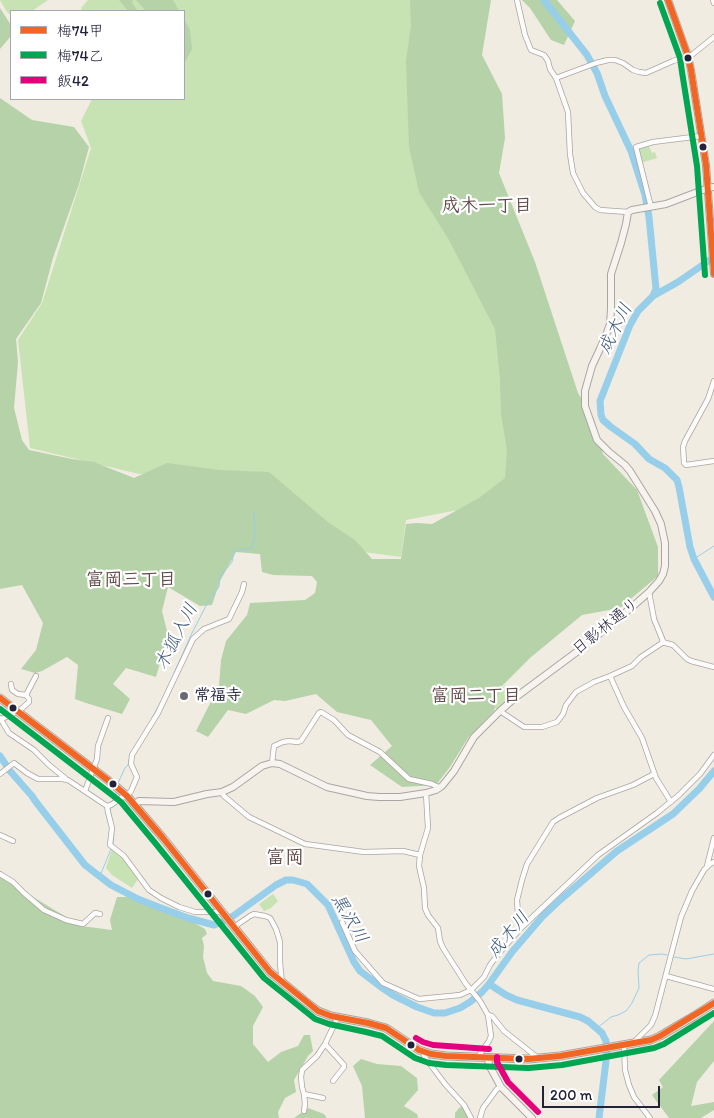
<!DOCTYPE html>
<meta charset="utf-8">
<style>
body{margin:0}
#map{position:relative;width:714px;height:1118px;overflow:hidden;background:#f1ece2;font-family:Itim,"Klee One",sans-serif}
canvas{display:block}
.legend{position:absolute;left:10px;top:10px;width:175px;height:90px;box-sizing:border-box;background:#fff;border:1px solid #a7a7b1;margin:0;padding:6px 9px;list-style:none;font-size:15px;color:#22223b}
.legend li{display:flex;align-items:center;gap:10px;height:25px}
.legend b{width:25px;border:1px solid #a7a7b1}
.scale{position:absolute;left:542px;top:1086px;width:118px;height:22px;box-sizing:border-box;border:2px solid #22223b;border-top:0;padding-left:6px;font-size:15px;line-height:18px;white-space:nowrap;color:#22223b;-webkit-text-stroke:4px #fff;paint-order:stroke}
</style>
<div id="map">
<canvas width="714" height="1118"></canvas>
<ul class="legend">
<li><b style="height:6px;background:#f26522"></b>梅74甲</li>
<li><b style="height:6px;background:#00a651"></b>梅74乙</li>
<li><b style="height:6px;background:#e5007d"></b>飯42</li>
</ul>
<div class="scale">200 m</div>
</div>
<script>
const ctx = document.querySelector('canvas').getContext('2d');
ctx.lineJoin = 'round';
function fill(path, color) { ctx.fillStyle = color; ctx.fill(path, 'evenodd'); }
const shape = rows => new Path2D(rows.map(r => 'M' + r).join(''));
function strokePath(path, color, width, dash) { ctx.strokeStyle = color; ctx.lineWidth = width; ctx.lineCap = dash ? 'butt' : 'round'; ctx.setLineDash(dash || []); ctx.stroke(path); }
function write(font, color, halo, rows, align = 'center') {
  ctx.font = font + ' Itim,"Klee One",sans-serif'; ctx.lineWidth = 4.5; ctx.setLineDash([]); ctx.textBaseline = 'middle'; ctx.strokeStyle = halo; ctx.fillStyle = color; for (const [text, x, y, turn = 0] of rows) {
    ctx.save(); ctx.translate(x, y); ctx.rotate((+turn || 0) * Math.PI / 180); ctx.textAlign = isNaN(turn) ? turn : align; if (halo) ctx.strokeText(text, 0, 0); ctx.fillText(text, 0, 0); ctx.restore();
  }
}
fill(shape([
 [0,0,48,0,32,11,11,11,11,15,7,12],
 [88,0,422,0,511,334,511,473,474,507,406,520,401,557,356,551,260,472,139,474,30,448,18,340,42,303,91,148,81,121,92,99,184,99,184,11,82,11,81,8],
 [648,144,652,153,655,152,657,158,641,163,638,146],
 [505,685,516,694,497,710,489,701],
 [112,849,120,855,138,879,132,888,112,875,106,868],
 [273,894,278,901,271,908,264,911,259,904]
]), '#c7e3b3');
fill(shape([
 [119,0,133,0,132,3,138,11,128,11],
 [136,0,173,0,179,11,146,11],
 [410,0,491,0,482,55,502,94,505,138,499,173,535,262,578,393,594,419,603,454,637,490,658,547,658,576,620,608,582,615,530,658,500,688,494,711,468,738,450,767,436,785,402,787,370,765,392,746,371,720,337,712,316,694,285,701,274,700,246,714,228,710,208,737,196,731,219,686,221,660,226,641,247,615,250,603,305,600,315,593,317,582,312,576,273,575,262,572,260,554,236,552,220,581,212,605,200,606,168,587,162,611,168,635,156,677,126,668,113,684,130,699,122,714,86,703,75,699,78,665,67,657,42,671,35,673,21,669,36,650,43,623,22,585,0,589,0,98,32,120,74,127,89,147,79,184,53,258,41,303,16,339,18,362,14,408,22,440,29,450,72,459,94,462,134,478,167,463,219,470,269,472,329,523,355,540,372,559,401,559,406,524,417,523,432,524,479,498,505,478,507,450,501,414,500,379,495,329,449,240,419,192,409,147,406,61,411,25],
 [522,0,557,0,575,21,564,45,551,40,530,8],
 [0,8,11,25,11,36,0,49],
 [184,19,190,30,192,49,184,64],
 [0,877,81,926,112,930,110,920,117,897,131,897,189,920,205,929,207,934,202,938,204,946,203,957,207,973,213,981,241,986,255,996,263,1007,253,1026,253,1044,268,1062,281,1052,298,1046,304,1035,310,1035,313,1051,308,1056,294,1080,296,1092,285,1098,278,1112,279,1118,0,1118],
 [714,1021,714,1061,697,1082,691,1106,714,1102,714,1110,701,1118,669,1118,652,1095,663,1087,659,1080],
 [361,1059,377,1064,401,1066,417,1078,418,1090,404,1106,417,1114,418,1118,365,1118,362,1086,353,1066],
 [460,1107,467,1108,473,1118,455,1118,455,1113],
 [308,1108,324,1114,327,1118,294,1118]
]), '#b5d2a8');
strokePath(shape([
 [694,559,714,546],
 [174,673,192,633,209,600,219,587,220,577,232,562,234,551,252,548,255,535,254,513],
 [152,718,161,702],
 [118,783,125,768,128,765,130,756],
 [111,803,116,795,116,792],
 [110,808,111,815],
 [113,844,114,834],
 [100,876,111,849],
 [674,957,686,959,714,954],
 [597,1028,611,1017,618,1015,626,1011,632,1003,639,988,638,970,639,963,649,955,662,954,667,955]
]), '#97cee9', 1);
strokePath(shape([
 [544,0,587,55,597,73,605,96,631,151,645,195,649,217,656,289,653,296,638,311,630,325,600,401,601,415,603,420,611,427,635,444,649,459,665,468,677,480,679,487,690,547,694,559,714,597],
 [653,296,678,282,714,257],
 [0,756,10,771,32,796,36,802,85,865,111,885,138,899,161,908,188,918,214,925,222,922,233,916,276,885,286,880,293,880,307,884,328,905,354,962,360,971,381,987,393,995,417,1007,434,1013,445,1013,460,1008,470,1002,482,992,489,984,512,952,542,917,560,900,617,851,673,814,699,789,714,771],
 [489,984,506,995,517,1000,580,1017,588,1021,602,1033,606,1041,607,1053,599,1118]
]), '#97cee9', 7);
const street = shape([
 [517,0,525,35,531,50,544,55,548,61,550,69,556,78,596,63,608,60,615,60,623,63,633,70,639,72,646,73,673,61,688,56],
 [713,0,714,3],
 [688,58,714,37],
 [556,78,568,112,570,154,573,173,583,193,595,207,600,210,628,212],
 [651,207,636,147,653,142,701,136],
 [714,381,708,399,685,441,683,447,684,463,686,465,714,461],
 [662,642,673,645,687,659,691,661,714,667],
 [610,676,624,707,642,738,656,778,671,802],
 [11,684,12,690,18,694,26,695,29,699,29,702,18,712],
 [26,695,36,676],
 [500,711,524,727,542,727,557,722,563,714,566,705,576,692,594,682,610,676,632,666,641,657,662,643,663,641,654,619,649,592],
 [0,718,9,733,34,750,49,765,65,778],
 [1,719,12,715,16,710],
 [272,763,274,746,283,742,289,741,297,742,301,741,319,713,321,712,334,720,348,735,380,752,409,779,432,784,440,788],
 [0,774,14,763,27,773,38,779,62,779,68,780,107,806,111,805,121,798,127,796,131,791,137,777,131,764,132,755,158,713,193,639,204,629,229,619,242,592,244,584],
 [654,774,633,785,597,798,559,818,553,822,527,864,522,880,517,900,518,915,521,928,598,855,657,813,679,795,700,774,714,755],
 [85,791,97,759,98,746,108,718],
 [222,792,224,796,249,817,305,844,364,852,403,851,420,855],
 [426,793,428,828,420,855,419,866,424,888,425,908,428,915,438,928,440,941,443,948,466,984,480,1001,488,1015,491,1036,489,1041,480,1054,480,1057],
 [107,806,108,812,112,828,110,845,124,856,149,890,161,898,179,907,195,912,222,912],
 [0,835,13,841],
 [707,866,714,838],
 [0,874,13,882,24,893,44,910,66,920,83,924,95,913,100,914],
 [342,922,355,951,383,983,419,999,460,995,471,990,484,977,490,965,499,953,521,928],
 [234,927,250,916,254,914,265,916,270,918,276,929,280,942,280,963,282,983],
 [666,976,714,989],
 [488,1015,492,1016,504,1031,538,1058],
 [633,1043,651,1025,655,1016,681,917,692,891,704,870,710,864,714,862],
 [325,1044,344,1065,344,1067,333,1081],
 [624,1045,625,1070,629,1085,634,1097,650,1118],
 [424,1052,424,1056,445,1084,464,1105,471,1118],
 [304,1094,323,1098],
 [304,1111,305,1104,304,1094,302,1087,301,1077,302,1070,317,1056,325,1044,338,1017],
 [480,1118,483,1108,497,1089,501,1087]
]);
const secondary = shape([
 [668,0,688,56,691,70,706,165,714,274],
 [135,804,139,801,174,802,207,794,222,792,233,787,262,766,272,763,280,764,327,787,367,796,379,797,400,797,426,793,436,790,442,786,454,771,474,737,500,711,516,697,582,648,632,607,649,592,659,581,663,574,665,566,665,543,661,524,655,511,630,471,625,465,609,452,597,440,585,406,585,391,592,366,605,338,610,324,611,309,611,274,621,243,626,224,628,212,632,210,666,204,708,188,714,187],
 [488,1058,489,1065,501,1087,532,1118]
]);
const primary = shape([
 [0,698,113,784,127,796,163,838,270,972,305,1001,318,1011,331,1016,368,1023,386,1028,419,1050,431,1054,446,1056,529,1059,560,1056,651,1040,660,1036,694,1016,714,1003]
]);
strokePath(street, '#a9a6a3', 6);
strokePath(secondary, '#a9a6a3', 8);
strokePath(primary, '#a9a6a3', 9);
strokePath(street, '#fdfcfb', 4.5);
strokePath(secondary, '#f7f4f0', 6);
strokePath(primary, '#eee7df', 7);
strokePath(shape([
 [668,0,688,56,691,70,706,165,714,274],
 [0,698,113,784,127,796,163,838,270,972,318,1011,331,1016,368,1023,386,1028,419,1050,431,1054,446,1056,529,1059,560,1056,651,1040,660,1036,714,1003]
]), '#f26522', 6);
strokePath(shape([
 [660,3,680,58,682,72,697,166,705,275],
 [0,709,107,791,121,802,156,844,264,978,315,1019,329,1024,366,1032,382,1036,415,1058,429,1063,446,1065,529,1068,562,1065,654,1048,664,1044,714,1013]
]), '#00a651', 6);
strokePath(shape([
 [416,1038,423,1042,433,1045,489,1049],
 [497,1057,497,1062,508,1082,538,1112]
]), '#e5007d', 6);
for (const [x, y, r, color] of [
 [688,58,4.5,"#22223b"],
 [703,147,4.5,"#22223b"],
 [184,696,5,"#6a6975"],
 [13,708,4.5,"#22223b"],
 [113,784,4.5,"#22223b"],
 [208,894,4.5,"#22223b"],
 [411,1045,4.5,"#22223b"],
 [519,1059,4.5,"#22223b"]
]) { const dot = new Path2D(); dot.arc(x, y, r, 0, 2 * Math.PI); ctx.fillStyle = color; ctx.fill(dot); strokePath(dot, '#fff', 2); }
write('16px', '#22223b', '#fff', [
 ["日影林通り",606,627,-39]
]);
write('bold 16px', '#22223b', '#fff', [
 ["常福寺",194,696]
], 'left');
write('bold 18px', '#624a4a', '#fff', [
 ["成木一丁目",487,206],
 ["富岡三丁目",131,580],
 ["富岡二丁目",476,696]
]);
write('italic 18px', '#3e5a79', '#fff', [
 ["成木川",616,329,-63],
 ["木狐入川",177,637,-63],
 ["黒沢川",349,919,60],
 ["成木川",509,935,-50]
]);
write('bold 19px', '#624a4a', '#fff', [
 ["富岡",285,858]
]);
</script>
